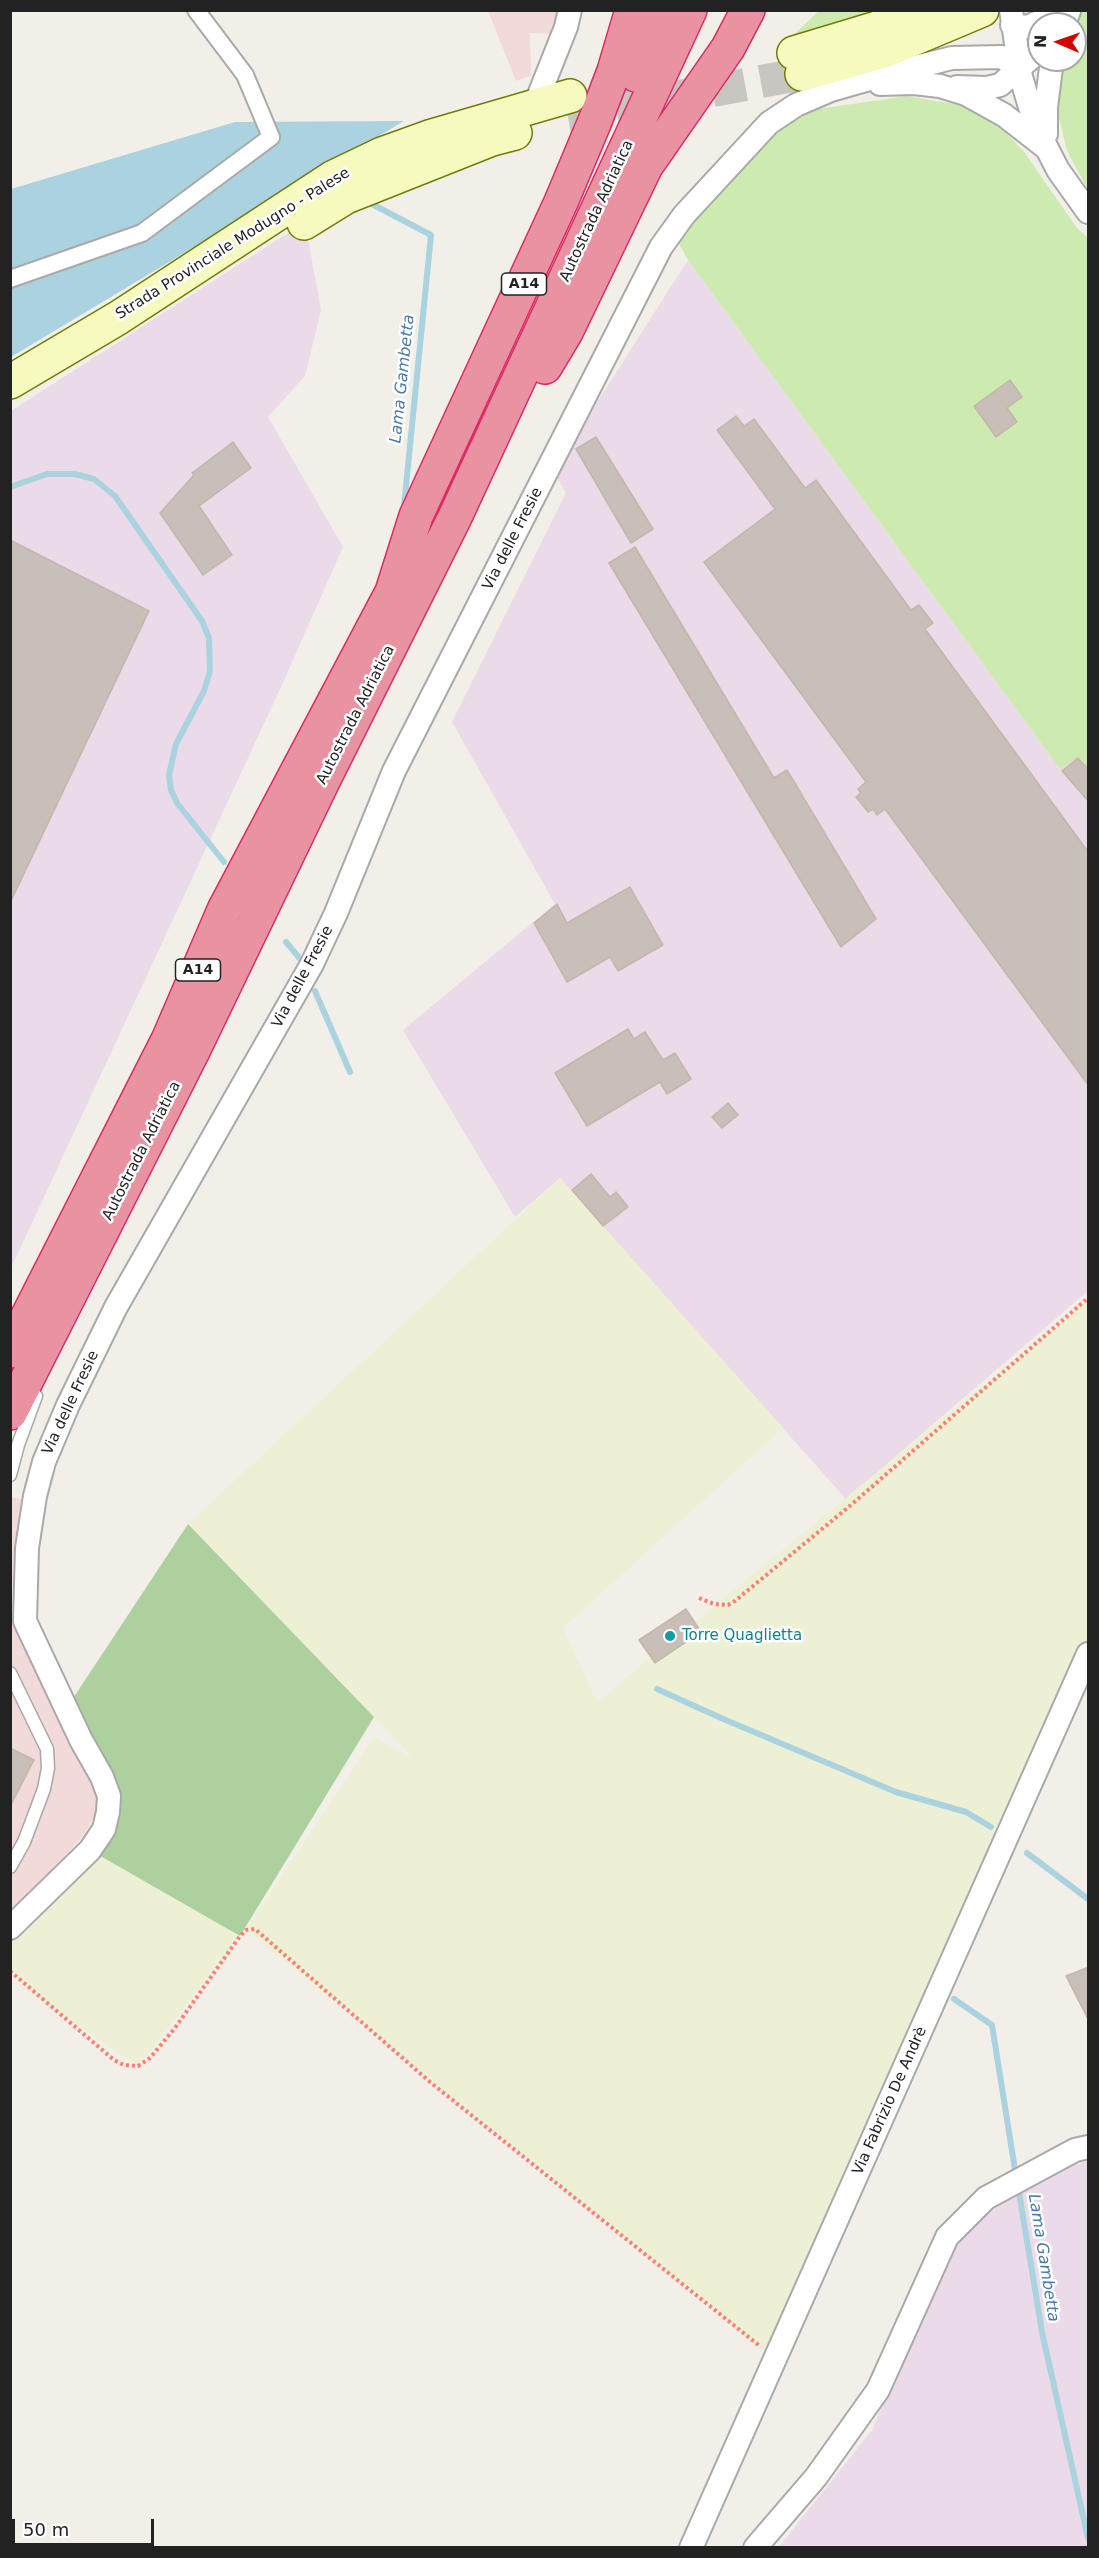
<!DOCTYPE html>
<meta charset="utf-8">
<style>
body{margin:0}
#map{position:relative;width:1099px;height:2558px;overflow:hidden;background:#f2efe9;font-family:"DejaVu Sans",sans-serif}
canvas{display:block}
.frame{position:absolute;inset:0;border:12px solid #222;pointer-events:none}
.north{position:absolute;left:1027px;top:12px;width:60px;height:60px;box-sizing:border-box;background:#fff;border:2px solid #a7a7a7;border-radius:50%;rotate:272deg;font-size:16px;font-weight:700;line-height:24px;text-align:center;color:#222}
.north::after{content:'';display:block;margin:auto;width:21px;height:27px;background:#d40000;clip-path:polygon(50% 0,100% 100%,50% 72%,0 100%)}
.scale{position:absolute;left:12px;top:2519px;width:142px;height:27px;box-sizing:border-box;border:3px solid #222;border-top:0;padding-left:8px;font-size:18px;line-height:21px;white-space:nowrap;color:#222;-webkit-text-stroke:4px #fff;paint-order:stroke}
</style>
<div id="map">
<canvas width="1099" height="2558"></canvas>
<div class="frame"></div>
<div class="north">N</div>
<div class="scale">50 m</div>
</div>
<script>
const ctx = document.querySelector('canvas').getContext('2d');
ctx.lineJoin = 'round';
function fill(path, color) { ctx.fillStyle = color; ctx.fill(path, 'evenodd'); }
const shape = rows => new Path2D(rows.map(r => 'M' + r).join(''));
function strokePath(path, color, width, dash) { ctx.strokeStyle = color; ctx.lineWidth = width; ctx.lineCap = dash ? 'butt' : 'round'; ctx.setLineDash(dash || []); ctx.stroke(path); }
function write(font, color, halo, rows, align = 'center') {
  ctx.font = font + ' "DejaVu Sans",sans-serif'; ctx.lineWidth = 5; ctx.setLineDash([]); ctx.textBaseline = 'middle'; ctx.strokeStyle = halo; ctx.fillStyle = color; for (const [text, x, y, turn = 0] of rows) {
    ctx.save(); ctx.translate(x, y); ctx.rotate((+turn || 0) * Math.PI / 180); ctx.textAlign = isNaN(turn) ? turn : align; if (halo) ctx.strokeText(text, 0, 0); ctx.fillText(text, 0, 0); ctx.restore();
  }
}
fill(shape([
 [488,11,562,11,556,34,530,33,531,76,516,81],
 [11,1497,26,1500,14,1599,17,1620,100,1793,101,1802,86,1832,35,1892,11,1915]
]), '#f2dad9');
fill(shape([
 [305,222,321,310,305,376,268,417,343,547,281,687,11,1268,11,411],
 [688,260,1060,769,1076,757,1088,771,1088,1291,846,1499,560,1178,515,1217,403,1030,555,904,452,722,566,493,553,471],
 [1088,2161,1088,2547,778,2548,872,2430,945,2263,967,2230,997,2207,1074,2165]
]), '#ebdbe8');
fill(shape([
 [560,1178,783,1428,563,1628,597,1702,1088,1299,1088,1647,775,2358,246,1930,374,1737,414,1759,188,1524],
 [90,1850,240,1936,138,2066,65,2018,11,1974,10,1919]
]), '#eef0d5');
fill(shape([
 [819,11,898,11,787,41],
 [1079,11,1088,11,1088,190,1067,151,1057,109,1057,88,1061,60,1075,60,1075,24],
 [907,96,959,105,1000,126,1025,153,1077,228,1088,238,1088,770,1078,758,1060,769,688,260,677,240,760,147,787,124,818,109]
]), '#cdebb0');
fill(shape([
 [188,1524,374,1717,240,1936,90,1850,108,1812,66,1709]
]), '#add19e');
fill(shape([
 [404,121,11,357,11,189,235,122]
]), '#aad3df');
strokePath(shape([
 [368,202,431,235,404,506],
 [10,487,47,474,75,474,94,479,115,496,202,621,209,638,210,671,204,691,176,744,169,775,171,790,177,803,224,862],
 [286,942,302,961],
 [315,991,350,1072],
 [657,1689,721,1718,896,1792,966,1812,991,1827],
 [1027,1853,1088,1899],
 [954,1999,992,2025,1016,2176],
 [1018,2186,1042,2332,1088,2538]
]), '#aad3df', 6);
const building = shape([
 [1010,380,1022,397,1007,408,1017,422,996,437,974,406,1010,380],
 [736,416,744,426,754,419,805,488,816,480,911,610,919,605,933,623,925,629,1089,853,1089,1086,885,809,877,815,873,809,868,812,856,797,861,793,858,789,866,782,704,562,775,509,717,430,736,416],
 [596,437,653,529,631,543,576,449,596,437],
 [233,442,251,468,199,506,232,555,203,575,160,513,194,475,192,473,233,442],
 [10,540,149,611,10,903,10,540],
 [635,547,774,778,787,770,876,919,841,947,609,563,635,547],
 [1078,758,1089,770,1089,802,1062,771,1078,758],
 [630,887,663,945,618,971,610,957,567,982,534,923,557,904,567,923,630,887],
 [628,1029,634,1039,645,1032,663,1060,675,1053,691,1079,667,1094,660,1082,587,1126,555,1073,628,1029],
 [728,1103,738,1115,722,1128,712,1117,728,1103],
 [591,1174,610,1197,616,1192,628,1207,603,1226,572,1190,591,1174],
 [686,1609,701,1632,655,1663,639,1640,686,1609],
 [10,1748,34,1760,10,1807,10,1748],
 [1089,1967,1089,2021,1066,1976,1089,1967]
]);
fill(building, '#c7bfb8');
strokePath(building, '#c4b6ab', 1.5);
strokePath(shape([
 [568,117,802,74]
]), '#c8c6c1', 33, [33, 16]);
const service = shape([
 [10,1475,18,1445,36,1396],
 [10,1673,47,1749,48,1768,44,1789,24,1842,10,1867]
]);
const pedestrian = shape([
 [10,279,142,233,271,137,245,75,196,10]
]);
const minor = shape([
 [1011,10,1021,77,1036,127,1058,170,1088,212],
 [1064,24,1069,11],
 [1012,25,1027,27,1043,20,1053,10],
 [880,84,914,83,940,86,966,94,1004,115,1045,147],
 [957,87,987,88,1000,85,1039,51],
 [535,105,566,27,570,10],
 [1046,134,1046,107,1052,60],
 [10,1928,90,1850,104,1829,108,1812,109,1796,102,1777,81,1740,25,1621,27,1548,35,1496,44,1462,68,1405,116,1307,312,964,336,913,394,771,661,247,684,215,769,123,796,105,831,90,887,74,952,58,1002,57,1020,70],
 [691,2548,1088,1654],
 [755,2548,816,2477,878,2390,947,2237,986,2198,1075,2150,1088,2147]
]);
const secondary = shape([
 [794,53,877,28,921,10],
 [802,74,887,50,982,10],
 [304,223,346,197,492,139,515,133],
 [10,382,118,318,332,178,382,154,432,136,570,96]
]);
const motorway = shape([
 [636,75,664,10],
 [545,367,566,332,646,166,728,48,748,10],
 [392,592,416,516,561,202,595,121,614,71,632,10],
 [10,1351,168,1040,224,910,401,575],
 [10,1413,193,1051,323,781,455,517,690,10]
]);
strokePath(service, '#a9a9a9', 15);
strokePath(pedestrian, '#a9a9a9', 20);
strokePath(minor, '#a9a9a9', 26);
strokePath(secondary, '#707d05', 36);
strokePath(motorway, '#dc2a67', 36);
strokePath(shape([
 [699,1598,714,1604,728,1605,735,1601,851,1505,1088,1298],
 [10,1971,114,2060,124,2065,138,2066,150,2058,175,2028,240,1936,246,1930,255,1929,430,2082,761,2347]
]), '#fa8072', 4, [3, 3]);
strokePath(service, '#fff', 12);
strokePath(pedestrian, '#fff', 16);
strokePath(minor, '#fff', 22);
strokePath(secondary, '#f7fabf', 33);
strokePath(motorway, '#e892a2', 33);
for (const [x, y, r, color] of [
 [670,1636,6,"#0f9aa8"]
]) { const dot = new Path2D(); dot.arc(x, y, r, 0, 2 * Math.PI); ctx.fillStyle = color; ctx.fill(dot); strokePath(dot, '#fff', 2); }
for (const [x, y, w] of [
 [524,284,45],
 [198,970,45]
]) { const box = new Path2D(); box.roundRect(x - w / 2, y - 11, w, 22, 4.5); ctx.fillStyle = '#fff'; ctx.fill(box); strokePath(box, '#222', 1.5); }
write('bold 14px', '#222', null, [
 ["A14",524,284],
 ["A14",198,970]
]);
write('15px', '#222', '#fff', [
 ["Autostrada Adriatica",597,211,-65],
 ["Strada Provinciale Modugno - Palese",233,244,-32],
 ["Via delle Fresie",513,539,-63],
 ["Autostrada Adriatica",356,715,-63],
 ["Via delle Fresie",303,977,-62],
 ["Autostrada Adriatica",142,1151,-63],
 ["Via delle Fresie",71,1403,-65],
 ["Via Fabrizio De Andrè",890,2101,-66]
]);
write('15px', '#0d838f', '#fff', [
 ["Torre Quaglietta",682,1636]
], 'left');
write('italic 16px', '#4a7aab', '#fff', [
 ["Lama Gambetta",403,379,-84],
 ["Lama Gambetta",1043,2258,81]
]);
</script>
